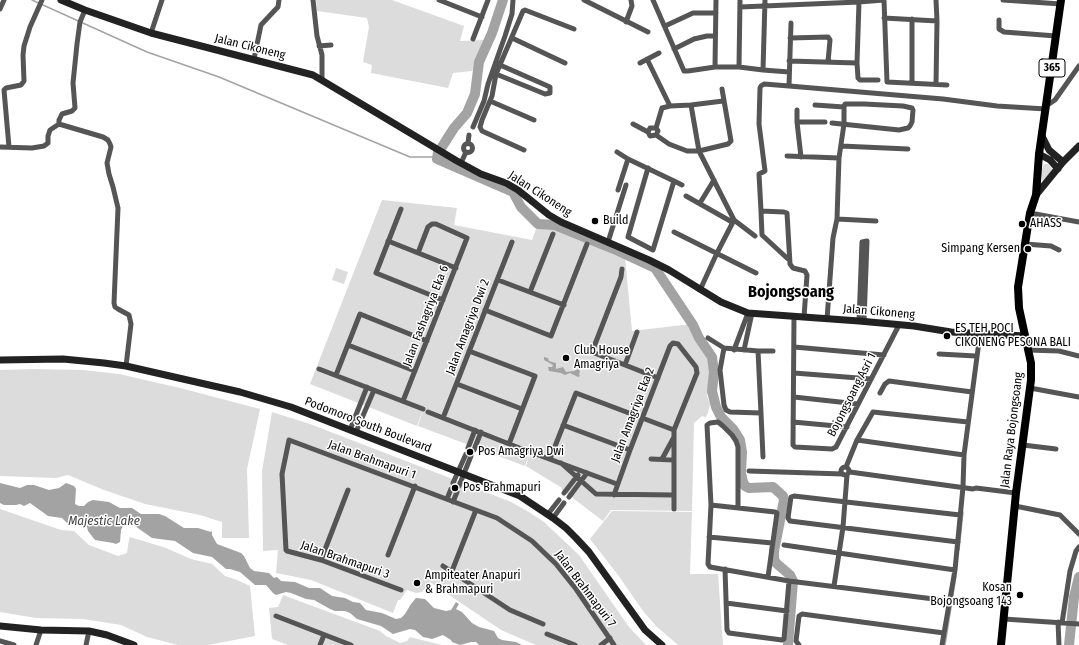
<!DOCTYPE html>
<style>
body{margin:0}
canvas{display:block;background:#fff}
</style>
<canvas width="1079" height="645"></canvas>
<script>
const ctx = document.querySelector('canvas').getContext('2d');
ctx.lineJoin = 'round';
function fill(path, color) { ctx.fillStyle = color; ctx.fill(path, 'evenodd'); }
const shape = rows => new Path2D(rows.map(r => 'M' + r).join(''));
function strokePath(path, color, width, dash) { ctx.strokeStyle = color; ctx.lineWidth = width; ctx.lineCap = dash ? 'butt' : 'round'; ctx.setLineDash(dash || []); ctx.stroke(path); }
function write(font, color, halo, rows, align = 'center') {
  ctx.font = font + ' "Fira Sans Condensed",sans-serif'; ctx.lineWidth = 3; ctx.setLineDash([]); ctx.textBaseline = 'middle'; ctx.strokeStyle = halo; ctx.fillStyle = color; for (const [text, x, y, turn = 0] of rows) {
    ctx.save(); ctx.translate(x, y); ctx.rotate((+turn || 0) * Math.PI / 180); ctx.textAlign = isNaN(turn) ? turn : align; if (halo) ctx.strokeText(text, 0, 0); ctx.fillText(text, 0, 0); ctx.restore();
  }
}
fill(shape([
 [316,0,392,0,464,26,460,41,484,40,472,71,453,73,448,88,371,73,372,65,363,62,369,27,367,18,317,11],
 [1044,164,1048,164,1053,170,1042,181,1041,171],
 [382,200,457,208,454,225,532,240,537,226,550,225,625,257,632,331,691,324,696,338,713,361,711,380,707,396,710,404,708,413,706,417,702,416,694,423,692,511,611,510,603,521,561,489,562,488,526,466,531,449,525,466,418,426,424,407,417,426,310,384],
 [336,268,348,272,344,284,332,280],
 [34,369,83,370,119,374,180,388,260,409,247,469,249,538,222,538,222,522,200,515,145,504,104,490,68,475,56,478,0,476,0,370],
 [272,412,310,424,468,485,511,502,529,512,544,522,579,555,629,627,646,645,536,645,501,630,430,582,422,592,416,593,407,590,400,600,398,600,393,613,311,580,276,573,278,550,263,551,262,471],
 [0,509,61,530,74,531,89,545,118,556,127,553,129,539,130,537,166,548,191,559,212,564,225,576,237,580,250,586,255,636,208,645,178,645,147,637,121,625,83,619,36,618,0,612],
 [612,511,692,512,690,574,718,574,723,645,678,645,656,626,643,611,618,575,590,539],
 [283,595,380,631,386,636,400,643,407,641,410,637,442,645,288,645,272,639,269,608,278,607]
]), '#dcdcdc');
fill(shape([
 [544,357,548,358,549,361,556,363,556,369,563,367,566,372,574,371,578,369,580,371,579,374,580,376,578,377,570,373,565,375,561,373,549,371,548,367,552,367,553,365,544,360],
 [0,483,20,488,27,485,34,485,49,490,59,488,66,483,74,486,76,489,75,504,79,506,84,506,88,502,93,500,109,502,120,508,132,508,141,514,159,514,165,516,184,528,198,528,211,532,212,531,212,535,217,544,241,553,244,556,250,568,254,571,269,573,274,578,277,577,281,581,295,582,309,588,320,588,332,596,345,598,353,602,360,603,366,610,382,613,396,619,401,618,405,614,411,604,416,598,425,599,434,608,446,611,451,610,456,602,459,604,456,609,462,612,472,623,479,627,494,631,498,638,502,640,516,642,522,645,479,645,476,642,471,642,460,645,452,642,451,640,443,635,432,639,428,638,423,637,415,630,410,629,393,634,381,626,357,619,350,613,345,611,335,611,330,609,314,600,306,599,291,593,286,592,276,595,273,593,266,585,255,585,240,572,230,569,226,569,212,557,193,553,175,541,152,538,135,526,128,525,123,526,121,530,120,542,116,544,113,543,95,540,88,531,86,523,83,521,78,521,71,525,68,524,62,518,48,516,30,503,24,506,20,504,16,505,4,505,0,503]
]), '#a3a3a3');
strokePath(shape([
 [32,0,147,52,219,77,410,157,437,157],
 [959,550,963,512],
 [945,645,956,576]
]), '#a3a3a3', 1.5);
strokePath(shape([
 [440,150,454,128,467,113,475,94,479,62,492,33,503,0],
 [438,152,437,159,513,192,521,207,538,224,555,225,614,249,655,268,693,325,699,338,712,357,714,372,712,391,716,407,721,417,733,429,740,440,742,452,741,473,743,482,745,486,749,488,773,487,783,496,784,500,774,551,774,559,776,563,790,575,793,581,788,645],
 [1069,645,1074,597,1079,577]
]), '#a3a3a3', 10);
strokePath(shape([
 [313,0,317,36,322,55,322,80],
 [439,0,482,17],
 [584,0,648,32],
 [653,0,684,71,688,71,715,67,739,67],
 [740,0,739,67,763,70,765,0],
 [884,0,887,82,947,85],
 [936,0,937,21],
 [1003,0,1061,4],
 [740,7,859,2,859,0],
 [0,9,4,0],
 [884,18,937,21,936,84],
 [912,19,912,83],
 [999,20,999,29,1004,32,1056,36],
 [626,22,632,6,631,0],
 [665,26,693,13,716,13],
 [151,33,162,0],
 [512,38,565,63],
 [790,38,828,37,830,40,828,62],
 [473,39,488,0],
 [319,46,331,45],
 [674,49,694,39,707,36,715,36],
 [254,59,261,25,275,10,278,7,279,0],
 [647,59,670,106,662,108,656,128],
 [789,61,857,63,859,2,884,0],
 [640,63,659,53],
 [857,63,858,78,860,80,878,80],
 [715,67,716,0],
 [763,70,789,72],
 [496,74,545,94,550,93,550,87,500,65],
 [789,86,943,99,997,106,1046,109],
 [490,101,534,120],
 [691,105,723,101],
 [815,105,844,107,845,104,864,104,903,106,912,108,913,110,912,122,910,126,908,128,899,130,832,123],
 [670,106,691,105,699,151,734,220,755,236],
 [1046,106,1055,100,1079,66],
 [797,110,797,122],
 [59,124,59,120,62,114,72,111,75,108,73,83,77,44,80,22,85,10],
 [633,124,648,132],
 [473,127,484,101,488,84,505,36,512,14,513,0],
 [656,135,658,131,656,128,650,128,648,132,650,136,656,135,669,144,687,151,699,151,728,144,731,141,722,89],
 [468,143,469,135],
 '463.5 148a4.5 4.5 0 1 1 9 0a4.5 4.5 0 1 1-9 0Z',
 [841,146,908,149],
 [0,147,32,148,44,146,48,143,48,136,50,130,59,124,103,137,108,140,110,144,111,147,107,163,109,174,113,187,118,208,114,303,115,307,118,309,129,315,131,324,126,366],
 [9,147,4,90,6,88,21,85,24,81,23,55,24,46,30,27,42,0],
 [524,150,482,131,480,127,482,120,492,96,496,74,523,11,525,10,574,29],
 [617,152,628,159],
 [787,156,839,158],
 [801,157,797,122,825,122],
 [461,163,466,152],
 [674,181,682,185],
 [618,190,628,159,674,181,653,250,628,237,648,168],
 [686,196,732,222],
 [700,203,714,180],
 [401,209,376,273,443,300],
 [761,211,759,174,765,171,759,124,760,88,761,86,764,84,789,86,791,23],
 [1030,213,1079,222],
 [837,219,876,221],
 [674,232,756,273],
 [388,241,456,268],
 [608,242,626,185],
 [1025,244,1051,246,1059,250],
 [788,259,762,235,761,211,784,212,787,213,790,264,793,268,805,271,807,275,804,317],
 [622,269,621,277,592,352,658,378],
 [498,280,564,305],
 [700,290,717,253,734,220],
 [530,292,553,234],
 [485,310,551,336,587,244],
 [794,316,793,445,795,447,832,449,836,447,899,325],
 [827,319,833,238,837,219,839,158,844,124,844,107],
 [859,321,862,242,867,241,864,322],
 [708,338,724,348,758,351,773,351],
 [348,345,415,371],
 [794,347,884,355],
 [724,348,720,370,724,405,726,410,730,412,761,413,758,351],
 [734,350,748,313],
 [744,350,752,313],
 [1028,350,1059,351,1079,356],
 [469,351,535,376,509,444],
 [939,354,976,356],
 [625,365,637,332],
 [319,369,423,409],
 [794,373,871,379],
 [336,375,360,314,427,341],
 [457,384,522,409],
 [1030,388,1079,397],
 [880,393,885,384,889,381,972,392],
 [794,397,858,404],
 [403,401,467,238,436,224,432,224,428,227,418,253],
 [428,412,527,451],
 [761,413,763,457],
 [443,418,512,242],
 [793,422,847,427],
 [563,425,630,450],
 [350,430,367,387],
 [356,432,374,390],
 [857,440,964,455],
 [1023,445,1056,449],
 [468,448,475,430],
 [474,450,481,432],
 [533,453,617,484],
 [550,459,576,393,674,430],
 [651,459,674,460],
 [662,459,674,437],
 [561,463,596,494,674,495],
 '841 471a4 4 0 1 1 8 0a4 4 0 1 1-8 0Z',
 [846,467,857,440,873,412,968,422],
 [749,471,843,474],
 [850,472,973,489,976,488,1016,493],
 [453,483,466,454],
 [459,486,471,456],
 [564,493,578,475],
 [614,495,630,450,670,346,673,343,678,344,696,367,697,373,674,430,674,509],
 [569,497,587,473],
 [447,499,451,489],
 [453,502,457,492],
 [711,505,707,425,710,423,718,422,723,426,732,435,736,441,738,447,738,508],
 [1015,506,1060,515,1079,534],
 [548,514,559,500],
 [553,518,564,503],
 [709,537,772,543],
 [958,542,790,521,788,518,791,497,794,496,960,515],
 [784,545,955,570],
 [388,555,415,486],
 [321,560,348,490],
 [443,566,510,610,543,624],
 [725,569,727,630,729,633,782,640,784,639,789,581],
 [452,571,476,510],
 [768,577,777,513,775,512,711,505,708,564,710,567,789,581,950,601],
 [834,586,843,527,847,475],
 [401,590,321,560,287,551,286,550,282,474,289,440,497,518,532,541,556,564,576,589,614,645],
 [726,603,787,611],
 [276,616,351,645],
 [1004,619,1079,624],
 [1058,622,1059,645],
 [1062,623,1070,571,1076,551,1079,547],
 [547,634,575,645],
 [0,641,14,645],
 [36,645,41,630],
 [86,645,89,631],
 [320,645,324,635],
 [601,645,610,638],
 [799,645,796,641,799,616,802,614,944,633],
 [942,645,955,570,963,487,964,455,980,334]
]), '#555', 5);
strokePath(shape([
 [61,0,85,10,151,33,313,75,457,161,481,174,506,183,518,190,549,215,561,222,649,260,669,270,721,302,748,313,859,321,914,326,951,332,1025,336],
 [1042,136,1049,150,1063,162],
 [1039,154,1050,160,1058,169],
 [1036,195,1063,162,1079,146],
 [0,360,63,359,104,363,126,366,240,392,291,407,520,496,553,518,566,528,576,538,589,552,645,630,662,645],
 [0,626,41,630,89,631,107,635,134,645]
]), '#222', 7);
strokePath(shape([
 [1001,645,1016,493,1031,380,1031,363,1019,308,1018,287,1030,213,1036,195,1039,154,1061,0]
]), '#000', 8);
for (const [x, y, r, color] of [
 [595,221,4,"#000"],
 [1022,224,4,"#000"],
 [1028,249,4,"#000"],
 [947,336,4,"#000"],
 [566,358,4,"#000"],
 [470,452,4,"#000"],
 [455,488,4,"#000"],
 [417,583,4,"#000"],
 [1020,595,4,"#000"]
]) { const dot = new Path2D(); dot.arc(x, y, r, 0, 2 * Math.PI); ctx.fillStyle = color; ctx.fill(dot); strokePath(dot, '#fff', 1.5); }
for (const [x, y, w] of [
 [1052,68,26]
]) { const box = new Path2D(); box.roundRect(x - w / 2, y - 9, w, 18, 3); ctx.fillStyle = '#fff'; ctx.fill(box); strokePath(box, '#000', 1); }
write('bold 11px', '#000', null, [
 ["365",1052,68]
]);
write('12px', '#000', '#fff', [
 ["Jalan Cikoneng",250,47,14],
 ["Jalan Cikoneng",540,194,33],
 ["Jalan Cikoneng",879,312,5],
 ["Jalan Fashagriya Eka 6",426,316,-69],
 ["Jalan Amagriya Dwi 2",468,327,-69],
 ["Bojongsoang Asri 1",852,395,-63],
 ["Jalan Amagriya Eka 2",633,415,-69],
 ["Podomoro South Boulevard",368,425,21],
 ["Jalan Raya Bojongsoang",1012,430,-83],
 ["Jalan Brahmapuri 1",372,460,20],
 ["Jalan Brahmapuri 3",345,560,19],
 ["Jalan Brahmapuri 7",585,589,53]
]);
write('12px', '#000', '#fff', [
 ["Build",603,221],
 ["AHASS",1030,224],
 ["Simpang Kersen",1020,249,"right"],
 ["ES TEH POCI",955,329],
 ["CIKONENG PESONA BALI",955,343],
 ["Club House",574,351],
 ["Amagriya",574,365],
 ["Pos Amagriya Dwi",478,452],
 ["Pos Brahmapuri",463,488],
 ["Ampiteater Anapuri",425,576],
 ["& Brahmapuri",425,590],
 ["Kosan",1012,588,"right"],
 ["Bojongsoang 143",1012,602,"right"]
], 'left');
write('italic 13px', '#444', '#fff', [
 ["Majestic Lake",104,521]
]);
write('bold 16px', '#000', '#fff', [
 ["Bojongsoang",791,293]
]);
</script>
